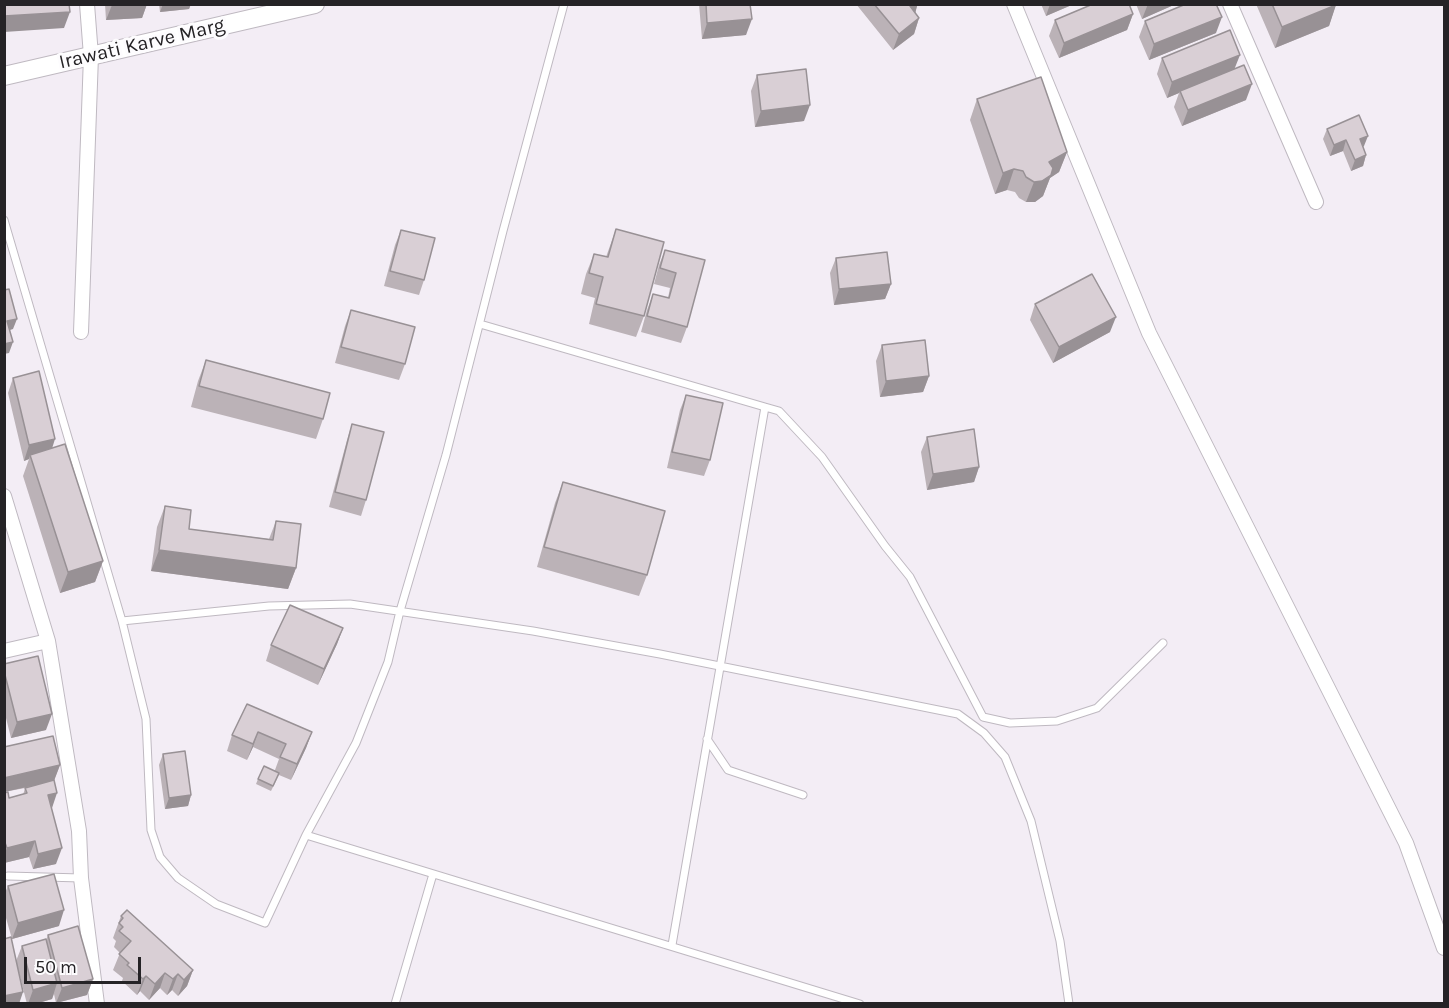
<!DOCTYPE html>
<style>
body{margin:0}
#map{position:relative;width:1449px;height:1008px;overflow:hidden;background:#f3edf5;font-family:Karla,sans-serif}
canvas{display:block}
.frame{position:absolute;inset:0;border:6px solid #252326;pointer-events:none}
.scale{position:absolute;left:24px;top:957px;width:117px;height:27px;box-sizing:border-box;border:3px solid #252326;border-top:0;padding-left:8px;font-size:18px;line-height:21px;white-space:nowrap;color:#252326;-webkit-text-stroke:4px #fdfcfe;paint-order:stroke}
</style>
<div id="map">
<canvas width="1449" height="1008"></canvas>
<div class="frame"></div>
<div class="scale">50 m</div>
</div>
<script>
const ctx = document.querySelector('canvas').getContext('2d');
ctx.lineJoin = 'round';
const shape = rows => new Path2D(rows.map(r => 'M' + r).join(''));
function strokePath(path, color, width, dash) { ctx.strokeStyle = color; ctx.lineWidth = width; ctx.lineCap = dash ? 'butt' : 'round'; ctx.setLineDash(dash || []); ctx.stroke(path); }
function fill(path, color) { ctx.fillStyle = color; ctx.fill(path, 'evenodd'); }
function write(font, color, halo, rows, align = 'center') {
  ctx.font = font + ' Karla,sans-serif'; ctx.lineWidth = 6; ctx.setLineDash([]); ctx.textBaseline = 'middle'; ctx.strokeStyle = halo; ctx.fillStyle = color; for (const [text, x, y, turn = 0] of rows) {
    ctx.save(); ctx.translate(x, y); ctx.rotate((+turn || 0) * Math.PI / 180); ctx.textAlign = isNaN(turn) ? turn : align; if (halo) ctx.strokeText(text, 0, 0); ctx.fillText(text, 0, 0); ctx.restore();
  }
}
const service = shape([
 [4,220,122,621,146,719,151,830,160,857,178,878,216,904,265,923,306,835,356,743,388,662,400,611,446,455,503,231,564,4],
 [480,324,765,407,672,945],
 [765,407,779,411,822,457,885,546,910,577,983,717,1010,723,1057,721,1097,708,1163,643],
 [122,621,269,606,350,604,533,631,660,654,958,714,984,733,1005,757,1031,821,1060,941,1069,1004],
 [707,739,728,770,803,795],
 [306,835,860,1004],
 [8,876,81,878],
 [395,1004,433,874]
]);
const minor = shape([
 [1014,4,1149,333,1406,843,1444,948],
 [1230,4,1316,202],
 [81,332,91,56,87,4],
 [4,496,48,641,79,831,81,878,97,1004],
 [4,651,48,641]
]);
const secondary = shape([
 [4,76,315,4]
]);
strokePath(service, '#bfb9c1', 9);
strokePath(minor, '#bfb9c1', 16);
strokePath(secondary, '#bfb9c1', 20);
strokePath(service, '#fff', 7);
strokePath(minor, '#fff', 14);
strokePath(secondary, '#fff', 18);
fill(shape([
 [105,4,147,4,142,18,106,20],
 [159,4,191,4,189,9,160,12],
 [699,4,750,4,746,35,702,39],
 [856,4,919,4,917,6,915,13,919,18,914,34,893,50],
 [1041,4,1074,4,1046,16],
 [1136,4,1176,4,1142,19],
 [1256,4,1336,4,1329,26,1275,48],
 [1133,14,1127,30,1059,58,1049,36,1055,20],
 [1145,21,1216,33,1149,60,1139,37],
 [1162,58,1235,68,1246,100,1182,126,1174,107,1179,93,1167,98,1157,74],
 [757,75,804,121,755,127,751,91],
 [977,99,1067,152,1059,172,1050,178,1043,196,1035,202,1026,202,1019,198,1015,192,1007,190,995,194,970,120],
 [1327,129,1364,146,1363,147,1366,155,1363,166,1351,171,1343,151,1330,156,1323,139],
 [616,229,644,316,636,337,589,324,595,298,581,294,586,274,594,254,606,257],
 [401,230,424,280,419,295,384,286,395,245],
 [665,250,705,260,687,327,681,343,641,332,647,310,653,294,668,298,670,288,654,284,659,265],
 [836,258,891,284,885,299,834,305,830,273],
 [1035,304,1110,332,1053,363,1030,320],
 [351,310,405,364,399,380,335,363,345,326],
 [882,345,929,376,923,392,880,397,876,361],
 [206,360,323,419,316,439,191,407,198,381],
 [13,378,52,448,103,561,95,582,60,593,23,476,29,459,24,461,8,393],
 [686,395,710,460,704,476,667,468,680,410],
 [352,424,366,500,361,516,329,507,347,440],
 [927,437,979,467,974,482,927,490,921,452],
 [563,482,647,575,639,596,537,567,555,503],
 [165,506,189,529,269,539,276,521,296,568,288,589,151,571,157,527],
 [343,628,337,644,318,685,266,661,271,645],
 [4,664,46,730,11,738,4,710],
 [247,704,312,732,306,748,291,780,279,775,271,791,256,784,258,779,275,770,279,759,253,747,247,760,227,751,232,735],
 [163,754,191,795,188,806,165,809,159,765],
 [60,765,54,780,52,808,56,864,33,869,29,857,4,863,4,793,9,798,23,795,25,788,4,792],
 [8,886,59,926,12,939,4,911,4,895],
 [121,916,193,970,187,986,178,996,172,990,167,995,160,988,149,1000,140,991,137,995,122,981,123,978,113,970,120,953,114,947,116,941,113,938],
 [48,935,93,979,87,995,56,1003,54,994,52,999,35,1004,27,1004,16,961,22,946,46,940]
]), '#bbb2b7');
fill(shape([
 [147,4,142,18,106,20,112,5],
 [163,4,191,4,189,9,160,12],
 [912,4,919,4,917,6,915,14,910,6],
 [1050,4,1074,4,1046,16],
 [1148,4,1176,4,1142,19],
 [1336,5,1329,26,1275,48,1282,27],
 [70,12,64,28,4,32,4,16],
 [1133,14,1127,30,1059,58,1064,43],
 [1222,17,1216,33,1149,60,1154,44],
 [919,18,914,34,893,50,899,34],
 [752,19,746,35,702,39,707,23],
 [1240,55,1234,70,1180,91,1179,93,1167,98,1172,82],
 [1252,84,1246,100,1182,126,1188,110],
 [810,105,804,121,755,127,761,111],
 [1368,136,1364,146,1356,150,1360,139],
 [1346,140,1343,151,1330,156,1334,145],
 [1067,152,1059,172,1050,178,1043,196,1035,202,1026,202,1034,182,1049,162],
 [1366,155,1363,166,1351,171,1355,160],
 [1014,169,1007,190,995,194,1003,173],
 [891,284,885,299,834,305,839,289],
 [1116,317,1110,332,1053,363,1059,347],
 [17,319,13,329,4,332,7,321],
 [13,342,9,353,4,354,4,344],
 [929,376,923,392,880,397,886,381],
 [55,439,50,455,30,455,29,459,24,461,29,445],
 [979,467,974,482,927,490,933,474],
 [159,550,296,568,288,589,151,571],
 [103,561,95,582,60,593,68,572],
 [343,628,337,644,318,685,324,669],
 [52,714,46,730,11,738,17,722],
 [258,732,253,747,247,760,253,744],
 [312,732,306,748,291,780,297,764],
 [60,765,54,781,4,792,4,778],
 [57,793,52,808,48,795],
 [191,795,188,806,165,809,169,798],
 [35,841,29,857,4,863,4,854,7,848],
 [62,848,56,864,33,869,38,854],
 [64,910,59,926,12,939,18,923],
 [193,970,187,986,178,996,184,980],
 [165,973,160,988,149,1000,155,984],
 [178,974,172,990,167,995,173,979],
 [146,976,140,991,137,995,143,979],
 [93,979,87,995,56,1003,62,988],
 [57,983,52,999,35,1004,28,1004,33,990],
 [23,992,19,1004,4,1004,4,996]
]), '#989195');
const building = shape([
 [4,4,69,4,70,12,4,16,4,4],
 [706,4,750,4,752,19,707,23,706,4],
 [874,4,912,4,910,6,919,18,899,34,874,4],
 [1093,4,1129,4,1133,14,1064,43,1055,20,1093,4],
 [1186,4,1216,4,1222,17,1154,44,1145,21,1186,4],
 [1272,4,1336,4,1336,5,1282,27,1272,4],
 [1230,30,1240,55,1172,82,1162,58,1230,30],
 [1244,65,1252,84,1188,110,1180,91,1244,65],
 [806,69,810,105,761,111,757,75,806,69],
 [1041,77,1067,152,1049,162,1053,168,1051,175,1042,181,1034,182,1026,177,1023,171,1014,169,1003,173,977,99,1041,77],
 [1359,115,1368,136,1360,139,1366,155,1355,160,1346,140,1334,145,1327,129,1359,115],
 [616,229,664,242,644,316,596,304,603,277,589,273,594,254,608,257,616,229],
 [401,230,435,238,424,280,390,271,401,230],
 [665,250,705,260,687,327,647,316,653,294,669,298,676,273,660,268,665,250],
 [887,252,891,284,839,289,836,258,887,252],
 [1092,274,1116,317,1059,347,1035,304,1092,274],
 [9,289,17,319,7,321,13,342,4,344,4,290,9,289],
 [351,310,415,327,405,364,341,347,351,310],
 [925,340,929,376,886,381,882,345,925,340],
 [206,360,330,393,323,419,199,386,206,360],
 [39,371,55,439,29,445,13,378,39,371],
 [686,395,723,403,710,460,672,452,686,395],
 [352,424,384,432,366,500,335,492,352,424],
 [974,429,979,467,933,474,927,437,974,429],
 [65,444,103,561,68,572,30,455,65,444],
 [563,482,665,511,647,575,544,547,563,482],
 [165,506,191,510,189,529,273,540,276,521,301,524,296,568,159,550,165,506],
 [290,605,343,628,324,669,271,645,290,605],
 [38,656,52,714,17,722,4,671,4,664,38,656],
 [247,704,312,732,297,764,280,757,286,744,258,732,253,744,232,735,247,704],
 [53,736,60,765,4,778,4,747,53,736],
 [185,751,191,795,169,798,163,754,185,751],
 [264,766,279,773,273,786,258,779,264,766],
 [54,780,57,793,48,795,62,848,38,854,35,841,7,848,4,840,4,793,8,792,9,798,27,793,25,788,54,780],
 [54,874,64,910,18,923,8,886,54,874],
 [127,910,193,970,184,980,178,974,173,979,165,973,155,984,146,976,143,979,127,965,129,963,119,954,131,941,119,931,123,927,119,923,123,918,121,916,127,910],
 [78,926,93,979,62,988,48,935,78,926],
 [11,937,23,992,4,996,4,939,11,937],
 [46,939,57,983,33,990,22,946,46,939]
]);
fill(building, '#d9cfd5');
strokePath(building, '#989195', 1.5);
write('20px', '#252326', '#fdfcfe', [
 ["Irawati Karve Marg",142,44,-13]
]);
</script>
